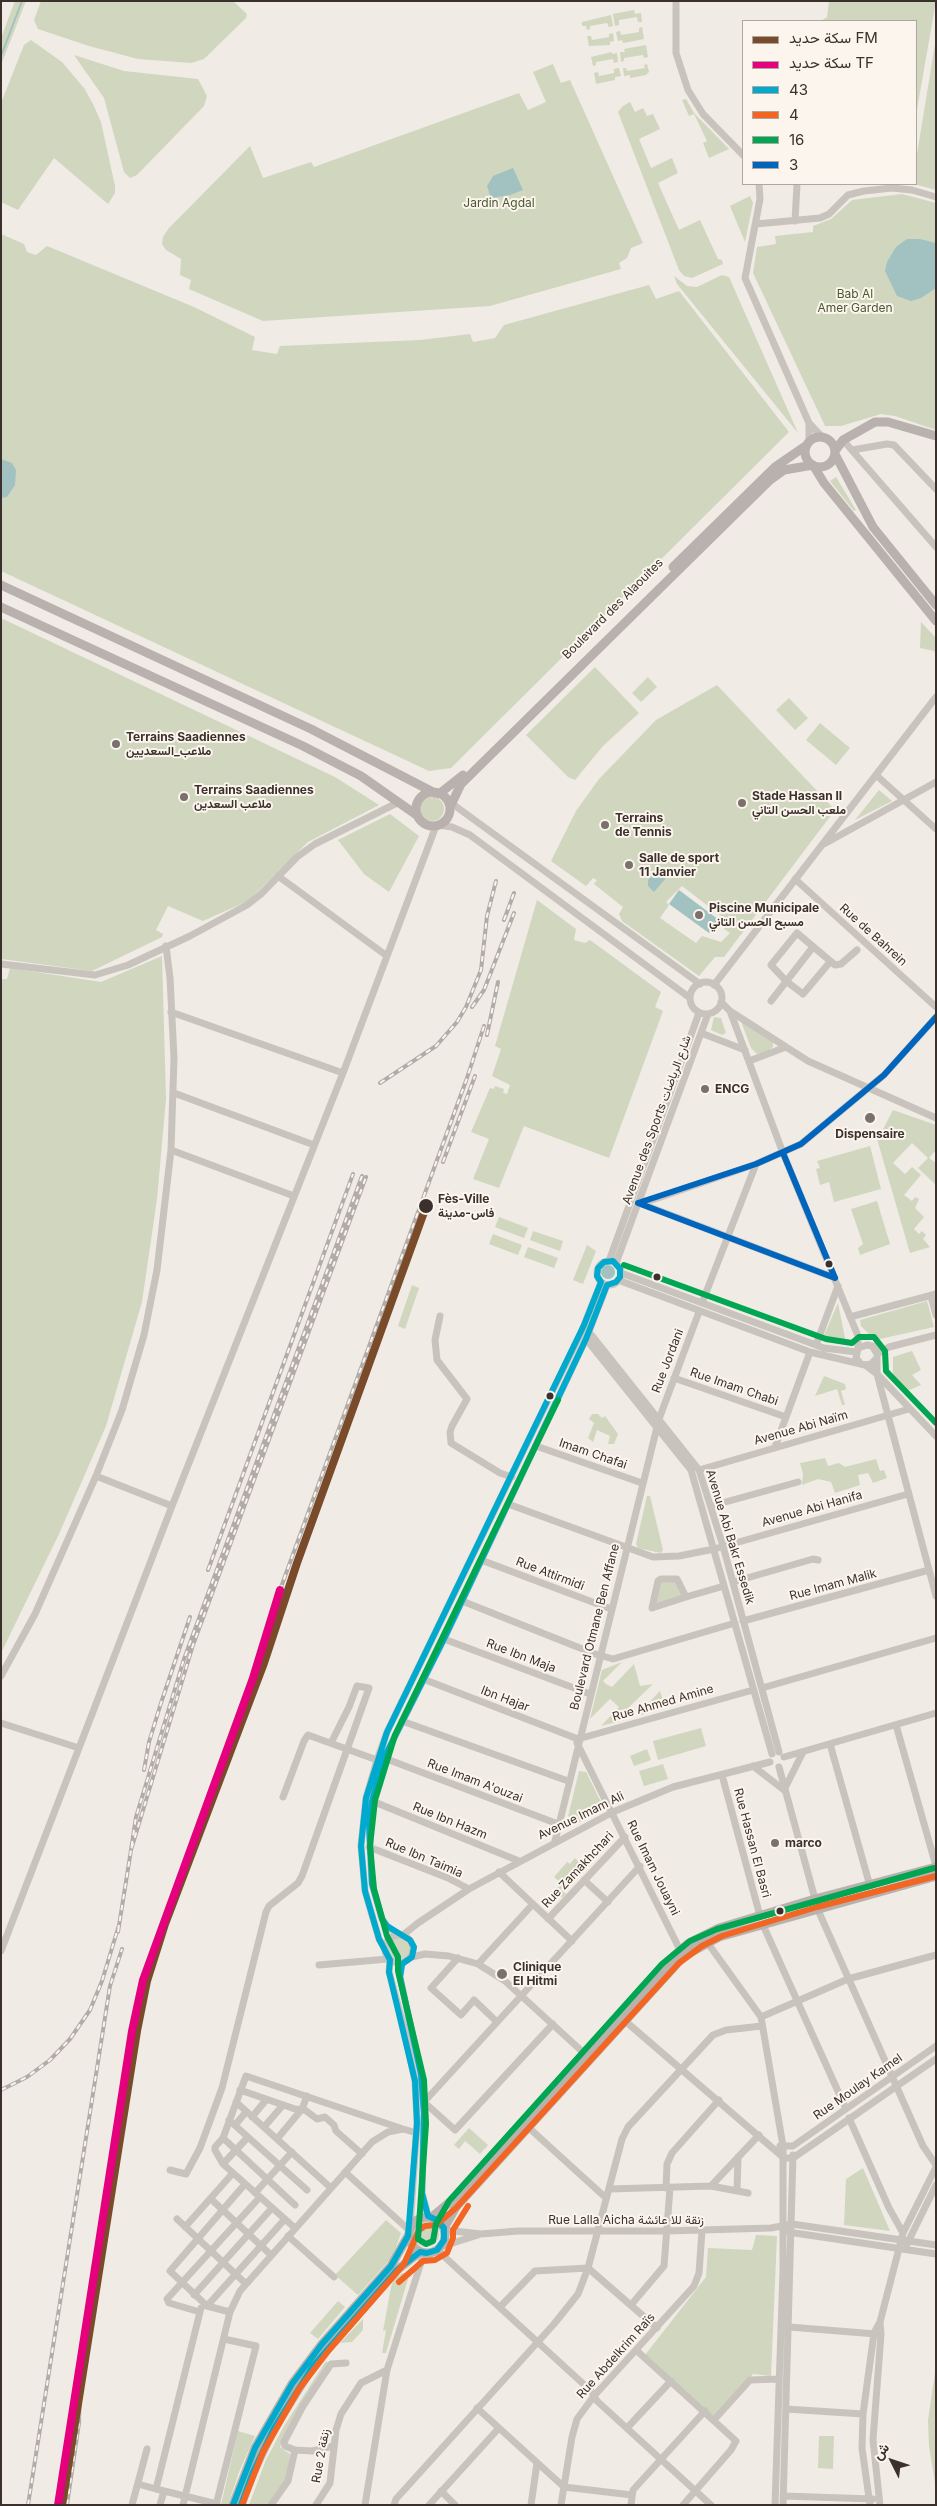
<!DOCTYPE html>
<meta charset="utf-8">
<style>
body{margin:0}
#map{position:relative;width:937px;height:2506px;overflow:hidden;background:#f0ebe5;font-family:Inter,Vazirmatn,sans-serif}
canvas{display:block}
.frame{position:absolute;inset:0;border:2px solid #3b302b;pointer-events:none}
.legend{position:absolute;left:742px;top:20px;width:175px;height:165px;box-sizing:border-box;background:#fbf5ee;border:1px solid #aea6a0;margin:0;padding:6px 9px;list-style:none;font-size:15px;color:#3b302b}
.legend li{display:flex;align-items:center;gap:10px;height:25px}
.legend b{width:25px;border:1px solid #aea6a0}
.north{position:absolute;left:867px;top:2436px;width:50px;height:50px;-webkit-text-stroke:4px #fbf5ee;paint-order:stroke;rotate:311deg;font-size:14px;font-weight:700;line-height:20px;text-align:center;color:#3b302b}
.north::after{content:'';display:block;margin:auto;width:18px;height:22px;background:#3b302b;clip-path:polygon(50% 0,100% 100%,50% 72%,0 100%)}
</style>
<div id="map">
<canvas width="937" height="2506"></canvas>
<div class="frame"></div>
<ul class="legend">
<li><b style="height:6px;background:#7a4b2a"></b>سكة حديد FM</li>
<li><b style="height:6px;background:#e5007d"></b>سكة حديد TF</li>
<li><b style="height:6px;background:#00a9ce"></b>43</li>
<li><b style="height:6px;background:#f26522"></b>4</li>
<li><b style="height:6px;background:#00a651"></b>16</li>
<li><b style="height:6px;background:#0065bd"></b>3</li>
</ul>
<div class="north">ش</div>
</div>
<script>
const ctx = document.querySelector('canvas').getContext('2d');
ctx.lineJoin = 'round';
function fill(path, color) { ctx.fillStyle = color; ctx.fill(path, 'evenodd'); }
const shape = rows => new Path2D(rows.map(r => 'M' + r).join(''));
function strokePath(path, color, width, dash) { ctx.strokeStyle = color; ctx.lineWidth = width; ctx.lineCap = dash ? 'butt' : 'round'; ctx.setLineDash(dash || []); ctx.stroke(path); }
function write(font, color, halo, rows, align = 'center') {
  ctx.font = font + ' Inter,Vazirmatn,sans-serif'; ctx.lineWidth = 4; ctx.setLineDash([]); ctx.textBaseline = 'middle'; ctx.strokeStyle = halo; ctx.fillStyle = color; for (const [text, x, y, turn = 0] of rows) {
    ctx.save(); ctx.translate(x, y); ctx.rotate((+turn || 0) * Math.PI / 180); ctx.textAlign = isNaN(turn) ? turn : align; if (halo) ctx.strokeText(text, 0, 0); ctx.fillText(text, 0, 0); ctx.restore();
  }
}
fill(shape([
 [15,1,26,1,1,65,1,38],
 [41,1,233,1,247,14,246,18,204,59,191,63,138,59,89,46,38,29,34,20],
 [829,1,936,1,916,115,916,21,821,21,827,17],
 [634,10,635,14,641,13,642,22,638,22,637,17,619,20,619,25,615,26,613,14],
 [611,15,613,26,609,27,607,23,590,26,590,29,587,30,586,26,582,26,582,22],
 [642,27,644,39,623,43,622,40,618,41,616,32,620,31,621,35,639,32,639,28],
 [613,33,614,41,610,42,610,45,589,46,587,36,591,36,592,40,609,37,609,34],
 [936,38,936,190,914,184,916,160],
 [31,40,62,62,84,88,93,104,101,122,115,186,115,193,108,204,54,158,18,210,1,202,1,103,24,45],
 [646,45,648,57,644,58,643,55,624,58,624,61,621,62,620,52,625,52,624,49],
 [612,52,612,54,617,53,618,62,614,63,613,59,596,62,596,65,593,66,591,57],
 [74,55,124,71,198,79,207,96,204,106,137,175,130,178,124,172,104,98],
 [553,64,561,83,570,80,643,243,631,248,627,258,619,263,621,269,490,306,263,321,189,289,191,280,180,275,181,259,166,250,162,244,163,237,169,228,250,146,263,178,311,162,314,167,519,93,528,110,546,102,533,72],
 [647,64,649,72,646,75,630,78,630,75,624,76,623,68,626,68,627,71,645,68,644,65],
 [619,68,621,76,615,77,615,80,596,84,594,73,598,72,599,76,614,73,614,69],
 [686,99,694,113,729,149,709,158,703,143,707,141,694,114,689,116,682,100],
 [630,102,635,112,643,108,647,116,653,114,660,129,639,139,651,168,672,158,678,173,658,183,679,230,700,220,718,259,722,260,723,264,692,278,684,276,679,270,618,112,623,106],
 [902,194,936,203,936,430,895,416,881,414,841,426,825,426,753,273,757,247,776,244,775,236,813,232,813,226,831,219,852,200],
 [750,196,753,203,745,242,730,206],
 [1,234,24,244,27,252,36,255,47,246,194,307,255,337,252,350,277,354,280,346,420,340,470,334,473,342,495,338,504,325,649,285,656,299,679,291,789,432,451,768,429,771,1,571],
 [722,275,729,277,798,433,677,284,674,276,687,286,697,287],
 [836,477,856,510,854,511,830,481],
 [1,618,335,777,379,805,308,842,248,901,203,921,168,906,156,930,163,934,162,937,92,971,1,959],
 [921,622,936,638,936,654,934,651,920,648],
 [595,667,639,713,603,746,575,780,568,777,526,735],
 [648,677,657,687,641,702,632,693],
 [717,685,835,810,724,957,715,957,699,976,622,921,619,914,623,907,594,884,597,880,593,878,586,886,551,861,576,811,599,779,656,720],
 [682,886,729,922,724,929,730,933,721,942,702,936,696,943,660,918,669,905,666,902],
 [789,698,808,718,795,730,776,710],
 [820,723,850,748,836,765,806,740],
 [879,790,892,801,855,820],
 '420 809a12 12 0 1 1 24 0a12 12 0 1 1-24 0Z',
 [390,814,419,836,389,892,364,874,338,840],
 [537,900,576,929,574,940,585,943,590,940,661,992,655,1007,663,1011,609,1158,524,1126,499,1188,473,1179,489,1139,471,1132,490,1088,494,1089,495,1086,504,1089,503,1093,507,1094,510,1085,492,1076,501,1049,495,1046],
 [162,956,166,1099,157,1199,142,1302,106,1426,59,1534,1,1653,1,979,7,979,10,968,101,982],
 [739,1016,773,1039,773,1047,766,1052,757,1054,751,1048],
 [714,1017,721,1018,726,1033,722,1035,711,1030],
 [893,1110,936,1125,936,1150,929,1158,936,1163,936,1185,918,1168,928,1158,912,1143,893,1163,905,1174,912,1167,921,1175,904,1195,912,1201,915,1197,919,1199,915,1208,924,1217,914,1229,919,1234,922,1231,926,1235,923,1239,930,1247,910,1253,875,1132,882,1131],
 [870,1146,881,1189,834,1202,829,1182,820,1185,816,1169,820,1168,817,1161],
 [877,1201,890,1244,860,1255,858,1248,863,1244,851,1209],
 [499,1217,528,1228,524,1238,495,1227],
 [533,1231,563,1241,560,1251,530,1240],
 [493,1234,522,1245,518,1255,489,1244],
 [587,1245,596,1251,583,1284,573,1280],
 [528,1247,558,1258,554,1268,524,1257],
 [412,1285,419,1288,405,1329,398,1326],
 [927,1301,934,1327,880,1339,873,1338,861,1326,860,1320],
 [838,1303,846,1343,822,1340],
 [912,1351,921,1370,912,1375,921,1385,907,1391,893,1376,893,1357],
 [824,1376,845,1384,846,1389,841,1391,845,1405,842,1405,837,1389,815,1396],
 [592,1414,598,1414,602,1418,605,1416,618,1434,614,1444,608,1444,610,1436,597,1430,593,1442,588,1438,594,1423,589,1419],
 [825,1458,828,1466,839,1463,845,1467,876,1459,880,1471,884,1470,887,1478,873,1483,868,1473,858,1475,860,1485,835,1493,831,1482,818,1479,802,1485,803,1474,800,1463],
 [647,1496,650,1496,663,1550,661,1553,638,1548,636,1544],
 [661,1580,677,1582,685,1597,656,1605],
 [622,1662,603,1681,606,1684,612,1687,634,1664,640,1686,653,1684,629,1707,624,1720,601,1726,619,1707,610,1699,590,1719,602,1670],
 [660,1691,665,1707,638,1716,640,1712],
 [701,1728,706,1746,658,1760,653,1741],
 [647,1749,651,1760,634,1766,630,1756],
 [663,1764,668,1779,644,1786,639,1771],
 [579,1771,586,1772,605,1810,565,1829],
 [594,1847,597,1850,561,1889,566,1894,562,1898,555,1891,561,1883,554,1877,567,1862,570,1864,575,1858,579,1862],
 '388 1949a11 11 0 1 1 22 0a11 11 0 1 1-22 0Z',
 [469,2128,488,2145,480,2154,465,2141,459,2149,454,2145],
 [863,2168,890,2231,844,2225,846,2179],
 [386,2220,401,2233,393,2256,358,2295,335,2275],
 '413 2234a13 13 0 1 1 26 0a13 13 0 1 1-26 0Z',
 [756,2235,777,2236,771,2376,753,2374,714,2417,645,2355,706,2277,708,2248,752,2250],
 [402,2273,405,2273,408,2279,386,2353,382,2353,386,2330,383,2331,391,2287,394,2279],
 [338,2301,345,2307,318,2339,310,2333],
 [363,2319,363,2330,352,2342,340,2343],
 [326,2361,328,2363,292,2421,280,2447,290,2454,287,2479,267,2505,249,2505,266,2460,284,2426],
 [936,2365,936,2490,929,2446,928,2420],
 [238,2431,255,2436,239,2472,228,2505,221,2505],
 [819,2436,834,2436,833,2469,818,2468]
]), '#d1d6bf');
fill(shape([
 [513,168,523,190,510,195,491,198,487,186,493,176],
 [907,239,920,239,936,243,936,288,921,298,911,301,897,296,885,271,887,262,896,247],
 [1,459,12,463,16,470,15,485,7,497,1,498],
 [657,870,666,878,654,892,648,886,648,880],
 [679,890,719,920,709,933,669,904],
 '601 1272a7 7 0 1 1 14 0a7 7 0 1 1-14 0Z'
]), '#a1c2c1');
strokePath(shape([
 [1,56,22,1]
]), '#a1c2c1', 2);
strokePath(shape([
 [676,1,676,53,688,90,703,114,743,155],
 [759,184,760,199,745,278,809,423,822,437],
 [795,221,797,184],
 [756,224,820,218,829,214,848,195,864,191,892,188,912,190,936,197],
 [809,424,809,442],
 [843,440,936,547],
 [852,450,887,444,894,445,936,489],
 [876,775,936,829],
 [447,800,700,984],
 [438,825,452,827,470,835,690,998],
 [824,844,936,782],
 [278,876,387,956],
 [795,879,936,1007],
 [830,962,803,994,786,981,771,965,797,933,835,965,841,964,857,950],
 [1,964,95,975,128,965,190,936,247,905,261,894,297,857,315,844,399,802],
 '690 998a16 16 0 1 1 32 0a16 16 0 1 1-32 0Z',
 [714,985,936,697],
 [771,1001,813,947],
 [721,1002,730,1011,808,1061,936,1118],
 [730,1011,783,1153,858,1336,858,1348],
 [171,1012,343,1073],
 [701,1033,745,1050],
 [749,1061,786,1047],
 [174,1093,314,1145],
 [171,1150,294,1196],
 [638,1203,655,1199,756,1164,801,1144,884,1075,936,1017],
 [639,1203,835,1278],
 [609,1261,699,1013],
 '597 1273a12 12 0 1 1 24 0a12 12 0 1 1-24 0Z',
 [616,1263,708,1014],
 [621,1273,824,1348,856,1352],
 [618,1280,810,1352,865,1365,871,1364,875,1360],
 [931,1296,936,1315],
 [702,1303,756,1164],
 [440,1316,435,1340,437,1360,467,1399,452,1426,450,1432,451,1443,500,1473,512,1477],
 [850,1317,936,1294],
 [589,1332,699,1470,723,1546,779,1752],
 [586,1339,691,1470,772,1754],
 [816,1345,838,1286],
 [873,1347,877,1354,877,1374,936,1596],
 [877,1354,889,1347,936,1335],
 [861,1364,856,1358,858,1348,867,1345,877,1347],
 [865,1365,877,1374,936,1436],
 [674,1378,786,1417],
 [536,1446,642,1483],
 [775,1447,810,1352],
 [699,1470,909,1409],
 [96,1476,172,1506],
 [508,1504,653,1557,679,1556,714,1549,908,1494],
 [711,1506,798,1482],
 [481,1560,611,1609],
 [733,1582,813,1559,818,1560],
 [462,1601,595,1654,613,1659,735,1623],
 [652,1608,658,1581,661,1579,677,1579,686,1597,724,1586],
 [652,1608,686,1597],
 [743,1621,929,1570],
 [444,1639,590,1694],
 [1,1676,35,1614,96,1476,122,1410,144,1335,157,1270,171,1150,174,1058,170,978,166,946],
 [423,1679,578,1739,753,1690],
 [762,1688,936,1638],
 [402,1721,568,1781],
 [1,1723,79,1748],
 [896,1725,936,1866],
 [577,1743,680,1950],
 [830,1744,870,1886],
 [784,1757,936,1713],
 [384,1758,558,1824],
 [753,1766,784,1790,803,1752],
 [779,1767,815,1899],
 [722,1775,760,1916],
 [283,1797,304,1741,308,1735,377,1760],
 [372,1801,519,1861],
 [555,1841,659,1419,699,1312],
 [369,1847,448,1878,469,1889],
 [499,1872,572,1941],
 [584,1880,608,1902],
 [818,1910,923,2146,936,2165],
 [548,1919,625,1837],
 [763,1925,846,2109],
 '385 1949a14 14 0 1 1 28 0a14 14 0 1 1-28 0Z',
 [399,1935,387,1926,382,1919,372,1884,369,1823,372,1801,384,1758,444,1639,586,1339,607,1285],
 [403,1935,418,1923,469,1889,613,1812,673,1787,770,1762],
 [707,1942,761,2017,783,2146,780,2146],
 [385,1948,379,1939,365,1891,361,1846,366,1798,377,1760,387,1732,550,1396,581,1333,601,1282],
 [1,1951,172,1506,343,1073,436,826],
 [412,1957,425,1954,449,1956,478,1964,505,1981,585,2054],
 [458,1958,431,1988,461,2015,474,2000,497,2022],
 [390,1960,389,1972,404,2028,415,2081,417,2123,410,2227],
 [402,1964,400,1977,421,2074,424,2113,422,2193,428,2216],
 [478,1964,533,1904],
 [319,1965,388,1959],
 [761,2017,848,1979,936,1955],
 [624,2020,784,2158,793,2158,936,2059],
 [553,2024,455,2130,424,2102,640,1866],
 [240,2090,295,2109,305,2110,317,2119,325,2117,334,2125,336,2131,362,2154],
 [236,2102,331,2188],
 [252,2117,266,2100],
 [849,2118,889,2208,903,2233],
 [229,2120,307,2190],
 [235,2125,246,2112],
 [264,2127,283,2105],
 [528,2127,606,2198],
 [223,2138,295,2205],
 [277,2139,302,2109,307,2096],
 [223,2164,248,2137],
 [170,2170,186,2174,200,2148,222,2088,266,1912,269,1906,298,1883,302,1876,369,1688,357,1686,349,1707,331,1743],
 [345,2172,409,2230],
 [711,2186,748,2193],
 [666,2188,667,2164,672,2153,719,2100],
 [609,2189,711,2186,759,2135],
 [737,2191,738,2157],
 [255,2193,292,2152],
 [211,2199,271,2255],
 [177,2219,245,2283],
 [185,2227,233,2173],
 [295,2228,223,2164,215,2150,215,2147,223,2138,246,2076,400,2128],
 [445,2230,481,2234,518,2231,667,2231,771,2228,792,2224,936,2245],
 [788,2232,936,2254],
 [288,2236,334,2277],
 [907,2244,936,2185],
 [440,2247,478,2235],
 [437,2250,591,2391,597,2401,711,2505],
 [194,2295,272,2208],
 [204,2305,207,2306,285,2219],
 [631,2305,664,2266,670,2188],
 [500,2307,535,2271,588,2268,657,2328],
 [201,2308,200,2312,169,2303,167,2299,260,2197],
 [200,2312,156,2489,217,2504],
 [230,2312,207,2306,170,2271,245,2184],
 [880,2323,881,2334,873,2440,880,2505],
 [789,2327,876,2334],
 [636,2350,736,2441,731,2450,683,2505],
 [477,2408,564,2487,632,2495],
 [786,2409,863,2414],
 [714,2420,750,2380,778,2379],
 [627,2428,671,2381],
 [295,2450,285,2446,284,2442,303,2406,331,2364,346,2363],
 [138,2484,156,2489],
 [441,2491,455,2505],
 [783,2496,873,2499],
 [132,2505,147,2449],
 [160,2505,164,2491],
 [183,2505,230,2312,240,2291,372,2142,388,2132,403,2129,417,2133],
 [216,2505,256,2346,224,2339],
 [271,2505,288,2481,295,2450,312,2451,333,2446],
 [316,2505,330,2483,336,2430,341,2414,361,2383,387,2370],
 [365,2505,387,2370,424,2253],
 [394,2505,396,2499,554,2324,578,2294,588,2268,622,2139,628,2127,713,2035,726,2030,762,2026],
 [429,2505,499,2428],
 [531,2505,537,2463],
 [561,2505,572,2437,577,2419,594,2396,694,2286,699,2273,702,2231],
 [631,2505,633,2490,705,2411],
 [775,2505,783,2270,783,2146,793,2146,936,2046],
 [783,2505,793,2155],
 [870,2505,862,2448,863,2414,874,2333,880,2322,903,2233,936,2167]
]), '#c9c3be', 7);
strokePath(shape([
 '805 452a15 15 0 1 1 30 0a15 15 0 1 1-30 0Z',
 [835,451,843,440,875,422,888,422,936,436],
 [835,454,873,527,936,605],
 [673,567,775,467,807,445],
 [1,585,311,729,435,793],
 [1,607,303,746,361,776,418,816],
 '416 809a17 17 0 1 1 34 0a17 17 0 1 1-34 0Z',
 [439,794,463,775],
 [450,807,461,784,770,480,784,470,813,465,824,483,936,621],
 '409 2235a18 18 0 1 1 36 0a18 18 0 1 1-36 0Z',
 [432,2217,450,2202,666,1963,689,1943,719,1928,815,1899,936,1867],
 [444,2228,456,2207,684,1956,719,1937,936,1876],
 [233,2505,255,2448,292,2384,322,2344,391,2266,408,2236],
 [241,2505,253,2472,274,2428,313,2366,397,2270,420,2252]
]), '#b8b1ad', 9);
const rail = shape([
 [504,920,514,893],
 [472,1007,484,990,514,913],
 [487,1035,498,982],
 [380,1083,436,1046,457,1022,466,1007,481,970,487,916,496,881],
 [443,1162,475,1076],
 [362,1176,184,1659,136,1817,131,1850,193,1645,366,1177],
 [208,1570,353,1174],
 [280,1590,467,1078,484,1026],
 [144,1770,149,1742,161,1703,190,1617],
 [118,1932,131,1850],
 [1,2090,27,2077,50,2060,70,2039,90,2010,102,1981,119,1925],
 [28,2505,110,1986,122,1949],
 [67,2505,79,2423,80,2384]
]);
strokePath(rail, '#b1aca8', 4);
strokePath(rail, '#fbf5ee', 2, [5.5]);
strokePath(shape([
 [233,2505,255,2448,292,2384,322,2344,391,2266,408,2236,417,2123,415,2081,389,1972,390,1960,379,1939,365,1891,361,1846,366,1798,387,1732,584,1325,601,1282,597,1276,598,1268,604,1262,613,1261,620,1269,620,1277,616,1282,607,1285,586,1339,444,1639,384,1758,372,1801,369,1823,372,1884,382,1919,387,1926,410,1940,414,1947,412,1957,402,1964,400,1977,421,2074,424,2113,422,2193,428,2216,437,2220,444,2228,444,2240,437,2250,427,2253,420,2252,397,2270,313,2366,274,2428,253,2472,241,2505]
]), '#00a9ce', 6);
strokePath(shape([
 [399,2282,423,2261,435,2260,447,2253,453,2238,453,2230,468,2206],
 [242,2505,263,2452,299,2389,329,2350,404,2264,419,2230,425,2226,436,2225,456,2208,679,1963,702,1946,722,1936,817,1907,936,1876]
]), '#f26522', 6);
strokePath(shape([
 [624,1265,826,1339,852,1343,859,1337,874,1337,885,1351,886,1371,936,1423],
 [558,1400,395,1735,375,1800,370,1846,374,1889,387,1936,398,1957,398,1971,424,2080,426,2124,418,2239,426,2244,433,2241,436,2224,449,2201,662,1964,690,1941,717,1929,934,1868]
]), '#00a651', 6);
strokePath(shape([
 [783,1153,835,1278],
 [638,1203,756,1164,801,1144,884,1075,936,1017],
 [638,1203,835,1278]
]), '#0065bd', 6);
strokePath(shape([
 [62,2505,137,2031,147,1981,165,1924,264,1663,297,1563,427,1204]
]), '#7a4b2a', 8);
strokePath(shape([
 [58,2505,132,2031,143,1980,253,1678,280,1590]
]), '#e5007d', 8);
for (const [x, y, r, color] of [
 [116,744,5,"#7a716c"],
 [184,797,5,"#7a716c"],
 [742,803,5,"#7a716c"],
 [605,825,5,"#7a716c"],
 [629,865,5,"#7a716c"],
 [699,915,5,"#7a716c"],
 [705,1089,5,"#7a716c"],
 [870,1118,6,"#7a716c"],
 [426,1206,8,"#3b302b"],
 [829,1264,4.5,"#3b302b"],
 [657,1277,4.5,"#3b302b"],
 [550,1396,4.5,"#3b302b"],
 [775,1843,5,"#7a716c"],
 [780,1911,4.5,"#3b302b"],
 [502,1974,6,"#7a716c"]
]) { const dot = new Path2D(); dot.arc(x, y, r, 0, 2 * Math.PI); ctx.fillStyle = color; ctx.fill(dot); strokePath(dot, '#fbf5ee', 2); }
write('12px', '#4a5a2e', '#fbf5ee', [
 ["Jardin Agdal",499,203],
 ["Bab Al",855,294],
 ["Amer Garden",855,308]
]);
write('12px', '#3b302b', '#fbf5ee', [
 ["Boulevard des Alaouites",613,609,-45],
 ["Rue de Bahrein",873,935,42],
 ["Avenue des Sports شارع الرياضات",657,1120,-70],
 ["Rue Jordani",668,1361,-69],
 ["Rue Imam Chabi",734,1387,19],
 ["Avenue Abi Naïm",801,1428,-16],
 ["Imam Chafai",593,1454,19],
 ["Avenue Abi Hanifa",812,1509,-16],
 ["Avenue Abi Bakr Essedik",730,1537,73],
 ["Rue Attirmidi",550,1574,21],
 ["Rue Imam Malik",833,1585,-15],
 ["Boulevard Otmane Ben Affane",595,1627,-76],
 ["Rue Ibn Maja",521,1656,21],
 ["Ibn Hajar",505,1699,21],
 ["Rue Ahmed Amine",663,1703,-16],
 ["Rue Imam A'ouzai",475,1781,21],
 ["Avenue Imam Ali",581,1816,-26],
 ["Rue Ibn Hazm",450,1821,22],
 ["Rue Hassan El Basri",752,1843,75],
 ["Rue Ibn Taimia",424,1858,23],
 ["Rue Imam Jouayni",653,1868,64],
 ["Rue Zamakhchari",578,1870,-47],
 ["Rue Moulay Kamel",858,2087,-35],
 ["Rue Lalla Aicha زنقة للا عائشة",626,2220],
 ["Rue Abdelkrim Raïs",616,2356,-48],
 ["Rue 2 زنقة",321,2456,-80]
]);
write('bold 12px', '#3b302b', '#fbf5ee', [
 ["Terrains Saadiennes",126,737],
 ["ملاعب_السعديين",126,751],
 ["Terrains Saadiennes",194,790],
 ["ملاعب السعدين",194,804],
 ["Stade Hassan II",752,796],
 ["ملعب الحسن التاني",752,810],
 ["Terrains",615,818],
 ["de Tennis",615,832],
 ["Salle de sport",639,858],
 ["11 Janvier",639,872],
 ["Piscine Municipale",709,908],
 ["مسبح الحسن التاني",709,922],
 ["ENCG",715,1089],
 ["Dispensaire",870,1134,"center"],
 ["marco",785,1843],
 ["Clinique",513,1967],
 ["El Hitmi",513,1981]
], 'left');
write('bold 12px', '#3b302b', '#fbf5ee', [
 ["Fès-Ville",438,1199],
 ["فاس-مدينة",438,1213]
], 'left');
</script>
